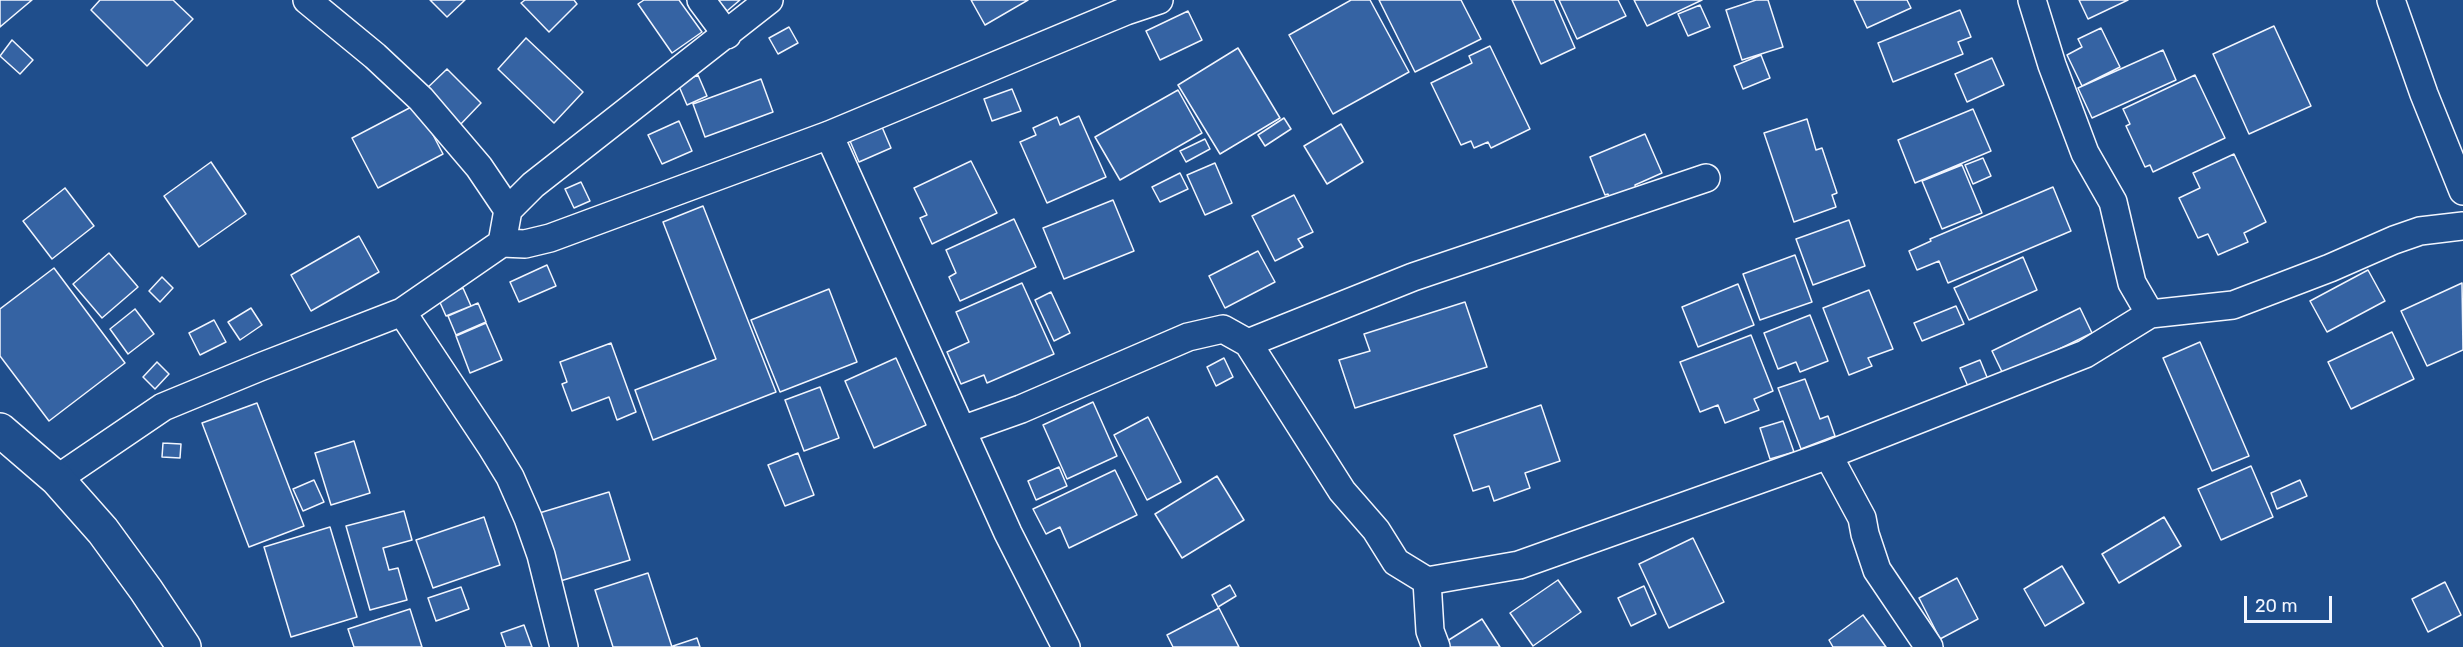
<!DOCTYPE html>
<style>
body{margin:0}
#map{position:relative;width:2463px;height:647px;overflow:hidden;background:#1f4e8c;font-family:Rubik,sans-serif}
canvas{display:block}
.scale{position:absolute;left:2244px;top:596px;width:88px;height:27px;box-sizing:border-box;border:3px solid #f2f6ff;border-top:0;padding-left:8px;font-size:18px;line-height:21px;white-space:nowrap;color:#f2f6ff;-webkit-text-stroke:4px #1f4e8c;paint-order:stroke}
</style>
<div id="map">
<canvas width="2463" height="647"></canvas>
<div class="scale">20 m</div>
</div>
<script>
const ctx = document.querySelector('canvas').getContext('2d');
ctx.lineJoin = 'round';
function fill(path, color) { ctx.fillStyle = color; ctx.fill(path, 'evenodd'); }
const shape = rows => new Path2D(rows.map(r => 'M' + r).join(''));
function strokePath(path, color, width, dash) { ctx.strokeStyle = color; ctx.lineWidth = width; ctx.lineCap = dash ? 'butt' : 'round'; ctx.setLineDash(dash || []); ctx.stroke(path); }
const building = shape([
 [0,0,32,0,0,27,0,0],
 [100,0,173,0,193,19,147,66,91,10,100,0],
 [430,0,465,0,447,17,430,0],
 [525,0,574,0,577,4,549,32,521,3,525,0],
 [644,0,679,0,702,32,672,53,638,4,644,0],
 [718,0,740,0,727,11,718,0],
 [971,0,1028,0,985,25,971,0],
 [1351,0,1370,0,1409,72,1333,114,1289,35,1351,0],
 [1379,0,1461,0,1481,39,1415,72,1379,0],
 [1512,0,1554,0,1575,48,1541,64,1512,0],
 [1559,0,1618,0,1626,16,1577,39,1559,0],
 [1634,0,1702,0,1647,26,1634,0],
 [1756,0,1768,0,1783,47,1742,60,1726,10,1756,0],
 [1854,0,1907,0,1911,8,1867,28,1854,0],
 [2079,0,2128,0,2088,19,2079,0],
 [1700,5,1710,27,1688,36,1678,14,1700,5],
 [1960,10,1971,37,1958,42,1963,54,1893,82,1878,43,1960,10],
 [1188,11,1202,40,1160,60,1146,31,1188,11],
 [2274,26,2311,106,2249,134,2213,54,2274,26],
 [789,27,798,43,778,54,769,38,789,27],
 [2101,28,2120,67,2082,86,2067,55,2082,47,2078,39,2101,28],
 [526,38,583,92,554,123,498,69,526,38],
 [12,40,33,60,20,74,0,56,12,40],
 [1490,46,1530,129,1491,148,1488,142,1474,148,1471,141,1461,145,1431,83,1472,63,1469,56,1490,46],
 [1238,48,1280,118,1220,154,1178,85,1238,48],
 [2163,50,2176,80,2092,118,2078,88,2163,50],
 [1761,55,1770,78,1743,89,1734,66,1761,55],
 [1992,58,2004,85,1967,102,1955,74,1992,58],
 [447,69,481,103,458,127,423,92,447,69],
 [698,75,707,96,687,105,678,84,698,75],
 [2195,75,2225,138,2153,172,2150,165,2145,167,2126,126,2130,124,2123,109,2195,75],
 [761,79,773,112,705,137,693,104,761,79],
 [1012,89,1021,111,992,121,984,99,1012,89],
 [1178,90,1202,133,1120,180,1095,137,1178,90],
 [417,104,443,154,378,188,352,138,417,104],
 [1973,109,1991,151,1915,183,1898,140,1973,109],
 [1079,116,1106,177,1047,203,1020,142,1036,135,1033,128,1057,117,1060,125,1079,116],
 [1284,118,1291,129,1265,146,1258,135,1284,118],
 [1807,119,1816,150,1822,148,1837,193,1832,195,1836,207,1794,222,1764,133,1807,119],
 [679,121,692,151,662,164,648,135,679,121],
 [1341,124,1363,162,1327,184,1304,146,1341,124],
 [882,127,891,148,859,162,850,141,882,127],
 [1645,134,1662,173,1635,185,1636,188,1610,199,1608,194,1605,195,1590,157,1645,134],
 [1205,139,1210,149,1186,162,1180,151,1205,139],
 [2234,154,2266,222,2244,233,2248,242,2218,255,2208,234,2198,238,2179,198,2200,188,2193,173,2234,154],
 [1983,158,1991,176,1973,184,1965,165,1983,158],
 [971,161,997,213,932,244,920,218,927,215,914,188,971,161],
 [211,162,246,214,199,247,164,196,211,162],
 [1215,163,1232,203,1205,215,1187,175,1215,163],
 [1962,165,1982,213,1942,229,1922,181,1962,165],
 [1180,173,1188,189,1160,202,1152,187,1180,173],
 [581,182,590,201,574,208,565,189,581,182],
 [2053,187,2071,231,1948,283,1939,261,1917,270,1909,251,1931,241,1930,239,2053,187],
 [65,188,94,226,52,259,23,221,65,188],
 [1294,195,1313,232,1298,239,1303,247,1275,261,1252,216,1294,195],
 [1113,200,1134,251,1064,279,1043,228,1113,200],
 [703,206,776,392,653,440,635,390,716,359,663,222,703,206],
 [1014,219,1036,267,960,301,949,277,956,273,946,250,1014,219],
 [1849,220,1865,266,1813,285,1796,239,1849,220],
 [359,236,379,272,311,311,291,275,359,236],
 [1258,251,1275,282,1225,308,1209,276,1258,251],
 [109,253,138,287,102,318,73,284,109,253],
 [1795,255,1812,302,1760,320,1743,274,1795,255],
 [2023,257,2037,290,1969,320,1954,288,2023,257],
 [547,265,556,286,519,302,510,282,547,265],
 [54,268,125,363,49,421,0,356,0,309,54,268],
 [2368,270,2385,301,2327,332,2310,301,2368,270],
 [162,277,173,288,160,302,149,291,162,277],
 [1022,283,1054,354,987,383,984,375,961,384,947,352,969,342,956,312,1022,283],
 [2462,283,2463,350,2427,366,2401,311,2462,283],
 [1738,284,1754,325,1698,347,1682,307,1738,284],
 [463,288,471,306,446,316,438,298,463,288],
 [829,289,857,362,780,392,751,320,829,289],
 [1869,290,1893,349,1868,358,1872,366,1849,375,1823,308,1869,290],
 [1051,292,1070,333,1054,341,1035,300,1051,292],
 [1465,302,1487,367,1355,408,1339,360,1370,351,1364,334,1465,302],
 [478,303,486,322,456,335,448,316,478,303],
 [1956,306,1964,324,1922,341,1914,323,1956,306],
 [251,308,262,325,240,340,228,322,251,308],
 [2080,308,2092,333,2004,376,1992,351,2080,308],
 [135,309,154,334,128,354,110,329,135,309],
 [1810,315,1828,361,1800,372,1796,362,1778,369,1764,333,1810,315],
 [214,320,226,342,200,355,189,333,214,320],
 [486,323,502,360,470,373,456,336,486,323],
 [2392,332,2414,379,2351,409,2328,362,2392,332],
 [1751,335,1773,391,1754,399,1759,410,1725,423,1718,405,1700,412,1680,362,1751,335],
 [2200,342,2249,456,2212,471,2163,358,2200,342],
 [611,343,636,412,617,420,609,397,572,411,562,384,567,382,560,362,611,343],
 [896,358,926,425,874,448,845,381,896,358],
 [1224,358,1233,377,1216,386,1207,367,1224,358],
 [1980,360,1989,382,1970,391,1960,368,1980,360],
 [157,362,169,374,155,389,143,377,157,362],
 [1805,379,1820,419,1828,416,1835,436,1801,449,1778,388,1805,379],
 [820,387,839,438,804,451,785,400,820,387],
 [1093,402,1117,456,1067,479,1043,425,1093,402],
 [257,403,304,526,249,547,202,423,257,403],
 [1541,405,1560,461,1525,473,1530,488,1494,501,1489,486,1473,491,1454,435,1541,405],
 [1148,417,1181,482,1147,500,1114,435,1148,417],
 [1783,421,1794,452,1770,459,1760,428,1783,421],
 [354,441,370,493,331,505,315,453,354,441],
 [163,443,181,444,180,458,162,457,163,443],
 [798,453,814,495,785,506,768,465,798,453],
 [2251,466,2273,517,2221,540,2198,489,2251,466],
 [1059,467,1067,486,1036,500,1028,481,1059,467],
 [1115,470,1137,515,1069,548,1060,527,1046,534,1033,509,1115,470],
 [1217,476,1244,520,1182,558,1155,514,1217,476],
 [314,480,324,502,303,511,293,489,314,480],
 [2300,480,2307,496,2277,509,2271,493,2300,480],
 [609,492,630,560,557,582,536,514,609,492],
 [404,511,412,540,383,548,389,570,398,568,407,600,370,610,346,526,404,511],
 [484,517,500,565,433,588,416,540,484,517],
 [2164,517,2181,546,2119,583,2102,554,2164,517],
 [330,527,357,617,291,637,264,547,330,527],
 [1693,538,1724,602,1669,628,1639,564,1693,538],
 [2062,566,2084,603,2045,626,2024,589,2062,566],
 [648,573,672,647,613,647,595,590,648,573],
 [1957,578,1978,619,1940,639,1919,598,1957,578],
 [1558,580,1581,612,1533,646,1510,613,1558,580],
 [2445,582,2461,615,2428,632,2412,599,2445,582],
 [1230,585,1236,596,1218,607,1212,595,1230,585],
 [1644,586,1656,614,1631,626,1618,598,1644,586],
 [461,587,469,609,436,621,428,598,461,587],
 [1219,608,1239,647,1173,647,1167,635,1219,608],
 [410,609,422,647,354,647,348,629,410,609],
 [1863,615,1886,647,1833,647,1829,640,1863,615],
 [1482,619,1500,647,1447,647,1444,643,1482,619],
 [524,625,532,647,506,647,501,633,524,625],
 [697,638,700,647,674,647,673,646,697,638]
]);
fill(building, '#3563a3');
strokePath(building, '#f2f6ff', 1.5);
const street = shape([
 [307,0,375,56,421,99,479,167,508,210],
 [701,0,727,35],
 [2032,0,2052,65,2085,153,2113,202,2132,283,2150,314],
 [2391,0,2424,94,2463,191],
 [829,135,1008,533,1066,647],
 [502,243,508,210,533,185,769,0],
 [402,312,491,446,510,477,528,518,541,555,564,647],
 [1248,343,1413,277,1706,178],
 [962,430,1021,409,1188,337,1223,329,1248,343,1342,491,1376,530,1396,562,1427,581,1519,565,1828,455,2085,354,2150,314,2233,305,2330,268,2394,240,2420,231,2463,226],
 [1828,455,1862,518,1865,534,1877,570,1929,647],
 [57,479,163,407,260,367,402,312,502,243,525,244,550,238,829,135,1126,11,1159,0],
 [1427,581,1430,631,1436,647]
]);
const secondary = shape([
 [0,430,57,479,103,531,146,590,184,647]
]);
strokePath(street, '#f2f6ff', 30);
strokePath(secondary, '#f2f6ff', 36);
strokePath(street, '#1f4e8c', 27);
strokePath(secondary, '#1f4e8c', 33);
</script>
